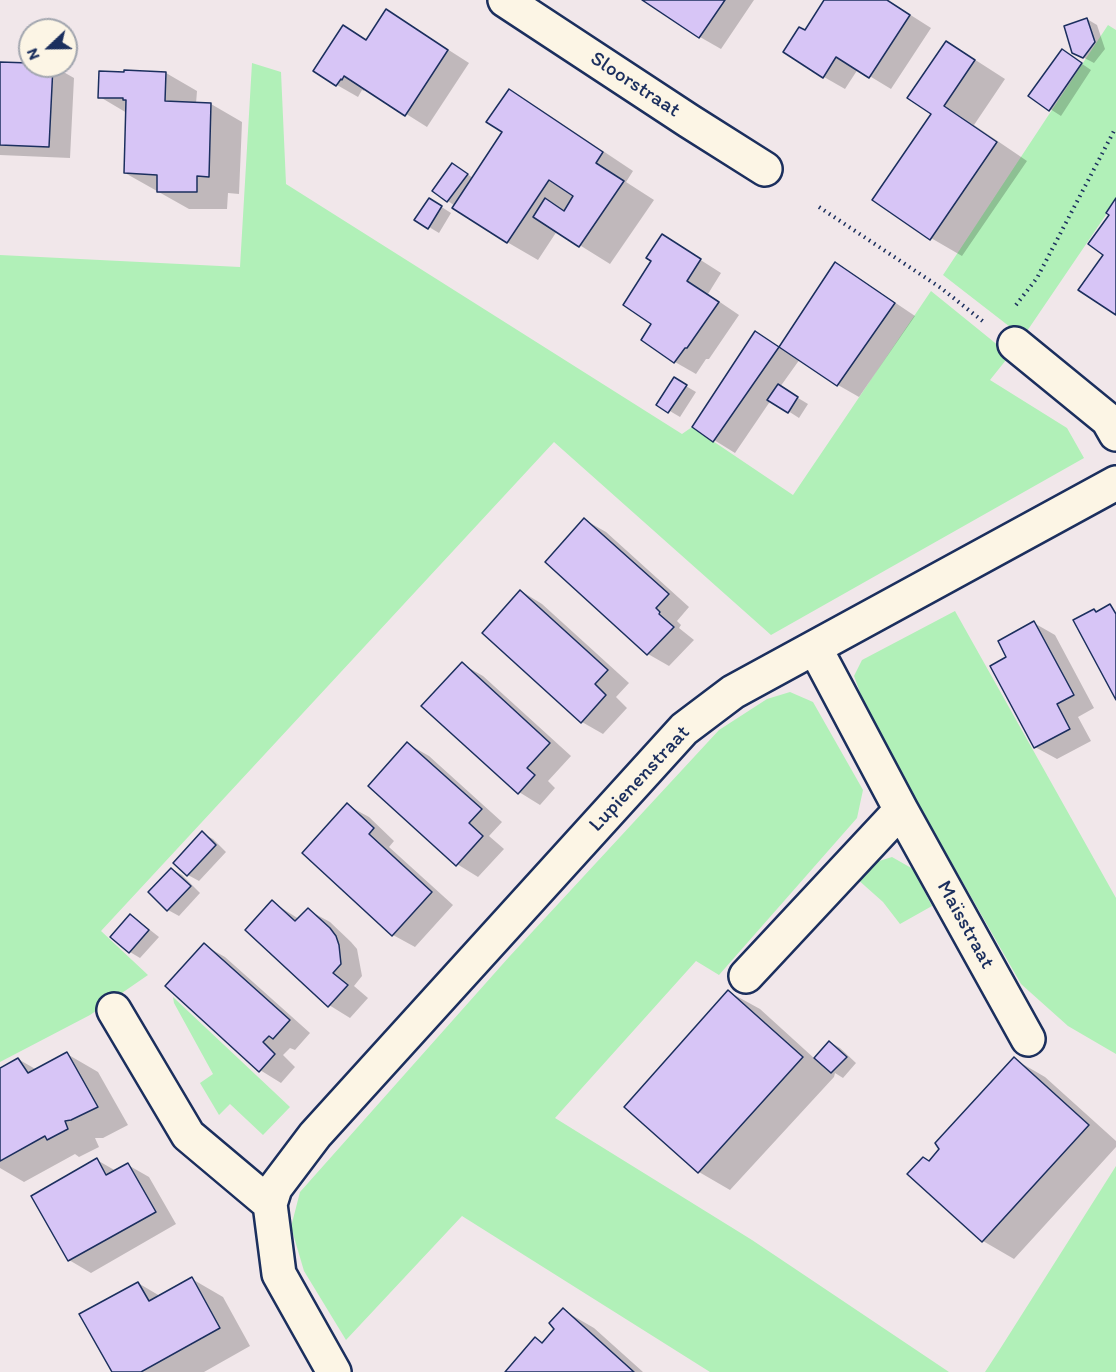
<!DOCTYPE html>
<meta charset="utf-8">
<style>
body{margin:0}
#map{position:relative;width:1116px;height:1372px;overflow:hidden;background:#f1e7ea;font-family:Itim,sans-serif}
canvas{display:block}
.north{position:absolute;left:18px;top:18px;width:60px;height:60px;box-sizing:border-box;background:#fcf5e5;border:2px solid #a2a6af;border-radius:50%;rotate:248deg;font-size:16px;font-weight:700;line-height:24px;text-align:center;color:#1b2f5e}
.north::after{content:'';display:block;margin:auto;width:21px;height:27px;background:#1b2f5e;clip-path:polygon(50% 0,100% 100%,50% 72%,0 100%)}
</style>
<div id="map">
<canvas width="1116" height="1372"></canvas>
<div class="north">N</div>
</div>
<script>
const ctx = document.querySelector('canvas').getContext('2d');
ctx.lineJoin = 'round';
function fill(path, color) { ctx.fillStyle = color; ctx.fill(path, 'evenodd'); }
const shape = rows => new Path2D(rows.map(r => 'M' + r).join(''));
function strokePath(path, color, width, dash) { ctx.strokeStyle = color; ctx.lineWidth = width; ctx.lineCap = dash ? 'butt' : 'round'; ctx.setLineDash(dash || []); ctx.stroke(path); }
function write(font, color, halo, rows, align = 'center') {
  ctx.font = font + ' Itim,sans-serif'; ctx.lineWidth = 4.5; ctx.setLineDash([]); ctx.textBaseline = 'middle'; ctx.strokeStyle = halo; ctx.fillStyle = color; for (const [text, x, y, turn = 0] of rows) {
    ctx.save(); ctx.translate(x, y); ctx.rotate((+turn || 0) * Math.PI / 180); ctx.textAlign = isNaN(turn) ? turn : align; if (halo) ctx.strokeText(text, 0, 0); ctx.fillText(text, 0, 0); ctx.restore();
  }
}
fill(shape([
 [1108,25,1116,30,1116,200,1023,337,943,275],
 [252,63,281,72,286,184,682,434,692,427,793,495,931,291,1010,355,990,380,1067,428,1084,458,771,635,554,442,101,931,148,975,90,1015,0,1062,0,255,240,267],
 [955,611,1116,898,1116,1054,1068,1026,1021,984,871,722,854,676,862,660],
 [790,692,813,702,863,790,857,818,719,975,696,961,555,1118,752,1240,949,1372,710,1372,462,1216,346,1340,304,1271,291,1227,300,1192,509,957,719,730,767,699],
 [892,857,913,869,932,906,900,924,883,902,856,878,876,862],
 [173,997,290,1107,263,1135,230,1104,219,1115,200,1083,213,1074,174,1003],
 [1116,1166,1116,1372,985,1372,1000,1349]
]), '#b1f0b8');
fill(shape([
 [645,0,754,0,721,49,700,37],
 [826,0,887,0,931,28,891,89,858,69,845,89,824,77,805,32],
 [1087,19,1097,25,1105,49,1094,63,1073,52],
 [408,24,469,63,427,127,365,88,364,91,362,90,358,97,337,85,368,41],
 [946,43,977,61,1005,79,974,125,1027,161,962,256,931,238,874,200,933,114],
 [1072,57,1091,70,1061,116,1030,96],
 [0,63,30,64,30,66,53,66,74,78,70,158,0,155],
 [166,73,197,91,196,104,211,104,242,122,239,194,228,193,227,209,189,209,125,173,127,113,100,97],
 [509,91,540,109,633,171,626,182,654,200,610,264,557,231,538,260,507,242,448,201,463,171,473,178,504,132],
 [440,206,451,213,439,233,429,227],
 [663,236,721,273,708,294,739,315,709,359,706,359,696,374,675,362,653,260],
 [835,264,857,277,915,316,859,397,838,385,800,359,780,387,808,404,799,418,771,400,735,453,714,440,756,333,780,347],
 [674,379,696,392,680,417,658,404],
 [585,520,606,532,689,607,677,621,681,625,679,628,694,640,669,666,648,654],
 [521,591,542,604,629,683,616,697,627,708,603,734,582,722],
 [1034,623,1055,635,1094,708,1078,717,1091,741,1057,759,1035,747,1009,658],
 [462,664,483,676,571,756,548,781,555,788,540,805,519,792],
 [408,744,429,756,502,822,489,836,504,849,478,877,457,864],
 [347,805,369,817,394,841,389,847,453,905,415,947,393,935,304,853],
 [202,833,213,839,226,852,199,881,188,875],
 [171,869,182,875,200,893,179,916,168,910,150,892],
 [272,902,299,919,308,910,330,922,351,942,357,949,362,976,354,986,368,998,350,1018,329,1005],
 [130,916,140,922,159,937,140,958,130,952],
 [204,945,225,957,310,1033,295,1050,290,1048,283,1055,295,1067,281,1083,260,1070],
 [729,992,760,1009,815,1059,830,1042,840,1048,856,1063,843,1078,835,1073,834,1077,730,1190,699,1172],
 [67,1054,98,1072,128,1125,103,1138,95,1138,99,1147,79,1157,75,1154,24,1182,0,1168,0,1070,18,1059,37,1070],
 [1014,1059,1045,1077,1116,1141,1116,1147,1014,1259,983,1241,909,1174,930,1163],
 [97,1160,116,1171,128,1165,149,1177,176,1224,91,1273,69,1260],
 [192,1279,223,1297,250,1346,204,1372,114,1372,138,1283,160,1296],
 [563,1310,594,1328,643,1372,506,1372,536,1339,543,1344,556,1329]
]), '#0003');
const building = shape([
 [642,0,725,0,699,38,642,0],
 [824,0,887,0,910,15,869,78,836,57,823,78,783,52,799,27,805,30,824,0],
 [386,9,448,50,405,116,344,76,342,80,341,79,336,86,313,71,343,25,366,40,386,9],
 [1087,18,1095,42,1083,58,1072,53,1064,26,1087,18],
 [946,41,975,60,944,106,997,142,930,240,872,200,931,114,907,98,946,41],
 [1062,49,1082,63,1049,111,1028,96,1062,49],
 [0,62,30,63,30,66,53,66,49,147,0,145,0,62],
 [124,70,166,72,165,101,211,103,209,177,197,176,197,192,157,192,157,175,124,173,126,100,123,100,123,98,98,98,99,71,124,72,124,70],
 [509,89,603,152,596,163,624,181,579,247,533,217,545,198,564,211,573,196,549,180,507,243,452,208,502,132,486,122,509,89],
 [452,163,468,174,447,202,432,191,452,163],
 [429,198,442,206,428,229,414,220,429,198],
 [1116,198,1116,315,1078,290,1103,255,1088,244,1109,215,1106,213,1116,198],
 [662,234,701,259,687,281,719,302,687,348,685,348,674,363,641,340,651,324,623,305,651,261,646,258,662,234],
 [835,262,895,303,837,386,779,347,835,262],
 [755,331,779,347,713,442,692,427,755,331],
 [674,377,687,385,668,413,656,405,674,377],
 [778,384,798,397,788,413,767,400,778,384],
 [584,518,669,594,656,608,660,612,659,614,674,627,647,655,545,562,584,518],
 [520,590,608,670,595,684,606,695,581,723,482,633,520,590],
 [1110,604,1116,614,1116,700,1073,620,1094,609,1096,612,1110,604],
 [1034,621,1074,695,1057,704,1070,729,1034,748,990,666,1006,657,998,641,1034,621],
 [462,662,550,743,527,768,535,775,518,794,421,706,462,662],
 [407,742,482,809,469,823,483,836,456,866,368,786,407,742],
 [347,803,374,828,369,834,432,892,392,936,302,853,347,803],
 [202,831,216,845,187,876,173,863,202,831],
 [171,868,191,886,167,911,148,892,171,868],
 [272,900,295,921,308,908,330,928,336,936,339,945,341,964,333,973,348,985,328,1007,245,930,272,900],
 [130,914,149,930,129,953,110,937,130,914],
 [204,943,290,1020,273,1039,269,1036,263,1042,275,1054,259,1072,165,986,204,943],
 [728,990,803,1057,698,1173,624,1107,728,990],
 [829,1041,847,1057,831,1073,814,1058,829,1041],
 [67,1052,98,1107,71,1120,65,1121,68,1129,47,1140,45,1136,0,1161,0,1068,18,1058,28,1073,67,1052],
 [1014,1057,1089,1125,982,1242,907,1174,923,1157,929,1161,939,1149,935,1143,1014,1057],
 [97,1158,106,1175,128,1163,156,1212,68,1261,31,1196,97,1158],
 [192,1277,220,1328,141,1372,112,1372,79,1314,138,1282,149,1301,192,1277],
 [563,1308,634,1372,505,1372,535,1337,542,1343,554,1329,549,1323,563,1308]
]);
fill(building, '#d7c5f6');
strokePath(building, '#1b2f5e', 1.5);
const street = shape([
 [505,0,689,121,765,169],
 [1015,344,1108,420,1116,434],
 [815,648,901,810,1028,1039],
 [746,976,901,810],
 [114,1010,188,1135,270,1204],
 [334,1372,279,1274,270,1204,275,1188,315,1135,684,729,733,692,1116,483]
]);
strokePath(street, '#1b2f5e', 38);
strokePath(shape([
 [819,207,941,288,985,323],
 [1016,305,1037,278,1115,129,1116,129]
]), '#1b2f5e', 4, [1.5, 4.5]);
strokePath(street, '#fcf5e5', 33);
write('21px', '#1b2f5e', '#fcf5e5', [
 ["Sloorstraat",635,85,33],
 ["Lupienenstraat",640,779,-47],
 ["Maïsstraat",965,925,61]
]);
</script>
